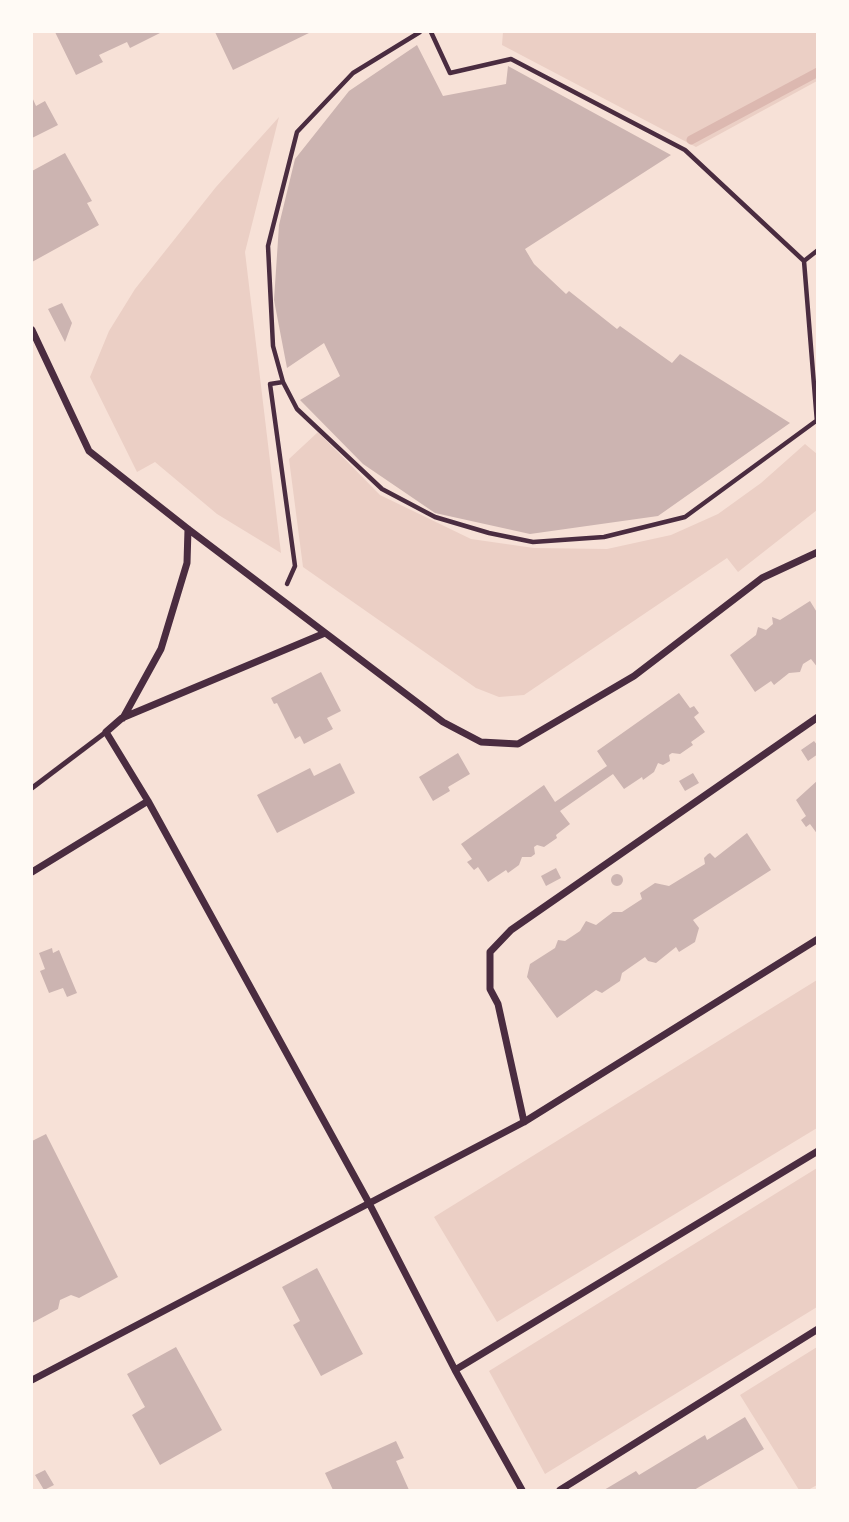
<!DOCTYPE html>
<style>
body{margin:0}
#map{position:relative;width:849px;height:1522px;overflow:hidden;background:#f7e1d7;font-family:Commissioner,sans-serif}
canvas{display:block}
.frame{position:absolute;inset:0;border:33px solid #fffaf5;pointer-events:none}
</style>
<div id="map">
<canvas width="849" height="1522"></canvas>
<div class="frame"></div>
</div>
<script>
const ctx = document.querySelector('canvas').getContext('2d');
ctx.lineJoin = 'round';
function fill(path, color) { ctx.fillStyle = color; ctx.fill(path, 'evenodd'); }
const shape = rows => new Path2D(rows.map(r => 'M' + r).join(''));
function strokePath(path, color, width, dash) { ctx.strokeStyle = color; ctx.lineWidth = width; ctx.lineCap = dash ? 'butt' : 'round'; ctx.setLineDash(dash || []); ctx.stroke(path); }
fill(shape([
 [503,32,817,32,817,81,696,147,502,45],
 [279,117,245,252,281,553,217,514,155,462,137,472,90,377,109,331,135,289,216,187],
 [318,432,380,495,471,539,534,548,607,549,671,535,718,514,761,483,805,444,817,454,817,510,738,572,727,558,524,695,499,697,476,688,303,567,289,459],
 [817,980,817,1128,497,1322,434,1217],
 [817,1168,817,1307,545,1474,489,1371],
 [817,1347,817,1485,808,1490,799,1490,740,1395]
]), '#ebcfc5');
strokePath(shape([
 [691,140,818,72]
]), '#dcb8b0', 9);
fill(shape([
 [55,32,160,32,160,33,130,48,127,42,99,55,103,62,76,75],
 [215,32,311,32,233,70],
 [417,45,443,96,506,84,508,66,671,155,525,249,534,264,566,294,569,291,617,329,620,326,672,363,680,354,790,423,658,516,530,534,435,513,363,464,300,400,340,376,324,343,287,368,274,300,279,225,295,159,349,91],
 [32,97,36,106,45,101,58,125,32,138],
 [65,153,92,201,87,203,99,225,32,262,32,226,33,225,32,221,32,171],
 [62,303,72,323,65,342,48,309],
 [810,601,818,614,818,668,811,659,803,664,800,672,789,673,774,685,771,681,755,692,730,655,756,635,758,627,766,630,773,624,772,617,780,620],
 [321,672,341,711,327,718,333,729,304,744,300,736,295,739,277,703,274,704,271,698],
 [679,693,690,708,694,706,699,713,694,717,705,732,691,742,693,745,680,754,672,753,669,755,670,761,663,765,658,763,654,772,643,780,642,777,624,789,613,774,560,811,570,824,556,835,557,838,544,847,537,845,534,847,535,854,531,857,522,857,519,865,508,873,506,870,488,882,478,867,474,870,467,862,472,859,461,844,544,785,555,802,607,766,597,751],
 [814,741,818,746,818,754,808,761,801,750],
 [458,753,470,774,448,787,450,791,433,801,419,777],
 [340,763,355,793,277,833,257,795,310,768,314,776],
 [693,773,699,783,685,791,679,781],
 [818,780,818,835,810,824,806,827,801,820,806,816,796,800],
 [747,833,771,870,693,920,699,928,695,942,679,952,676,947,656,963,648,961,645,957,622,973,620,981,602,993,596,990,557,1018,527,977,530,964,555,948,558,940,565,941,580,931,586,921,596,925,613,912,622,912,642,899,640,893,655,883,669,886,705,864,704,858,708,854,710,853,715,858],
 [556,868,561,878,546,886,541,876],
 '611 880a6 6 0 1 1 12 0a6 6 0 1 1-12 0Z',
 [52,948,53,953,59,950,77,993,67,997,63,988,49,993,40,971,45,969,39,953],
 [46,1134,118,1277,79,1298,71,1295,60,1300,58,1309,32,1323,32,1141],
 [317,1268,363,1354,321,1376,293,1325,300,1321,282,1287],
 [176,1347,222,1430,160,1465,132,1415,145,1407,127,1374],
 [745,1417,764,1449,694,1490,604,1490,636,1471,639,1475,705,1435,707,1440],
 [396,1441,404,1458,396,1461,409,1490,333,1490,325,1473],
 [45,1470,54,1485,44,1490,35,1475]
]), '#ccb4b1');
strokePath(shape([
 [420,32,353,73,297,132,268,246,273,346,283,382,297,409,382,489,435,517,489,533,533,542,604,537,685,517,816,421],
 [431,32,450,73,511,59,685,150,804,261,817,422],
 [804,261,818,250],
 [283,382,270,384,295,566,287,584]
]), '#4a2c40', 4.5);
strokePath(shape([
 [32,788,106,732]
]), '#4a2c40', 5);
strokePath(shape([
 [32,330,89,451,188,529,443,722,481,742,518,744,634,676,762,578,818,552],
 [325,633,122,718,106,732,148,801,369,1203,455,1370,522,1490],
 [123,718,161,649,187,563,188,529],
 [32,872,148,801],
 [524,1122,498,1004,490,989,490,952,511,930,818,717],
 [455,1370,818,1151],
 [32,1380,524,1122,818,939],
 [560,1490,818,1329]
]), '#4a2c40', 7);
</script>
